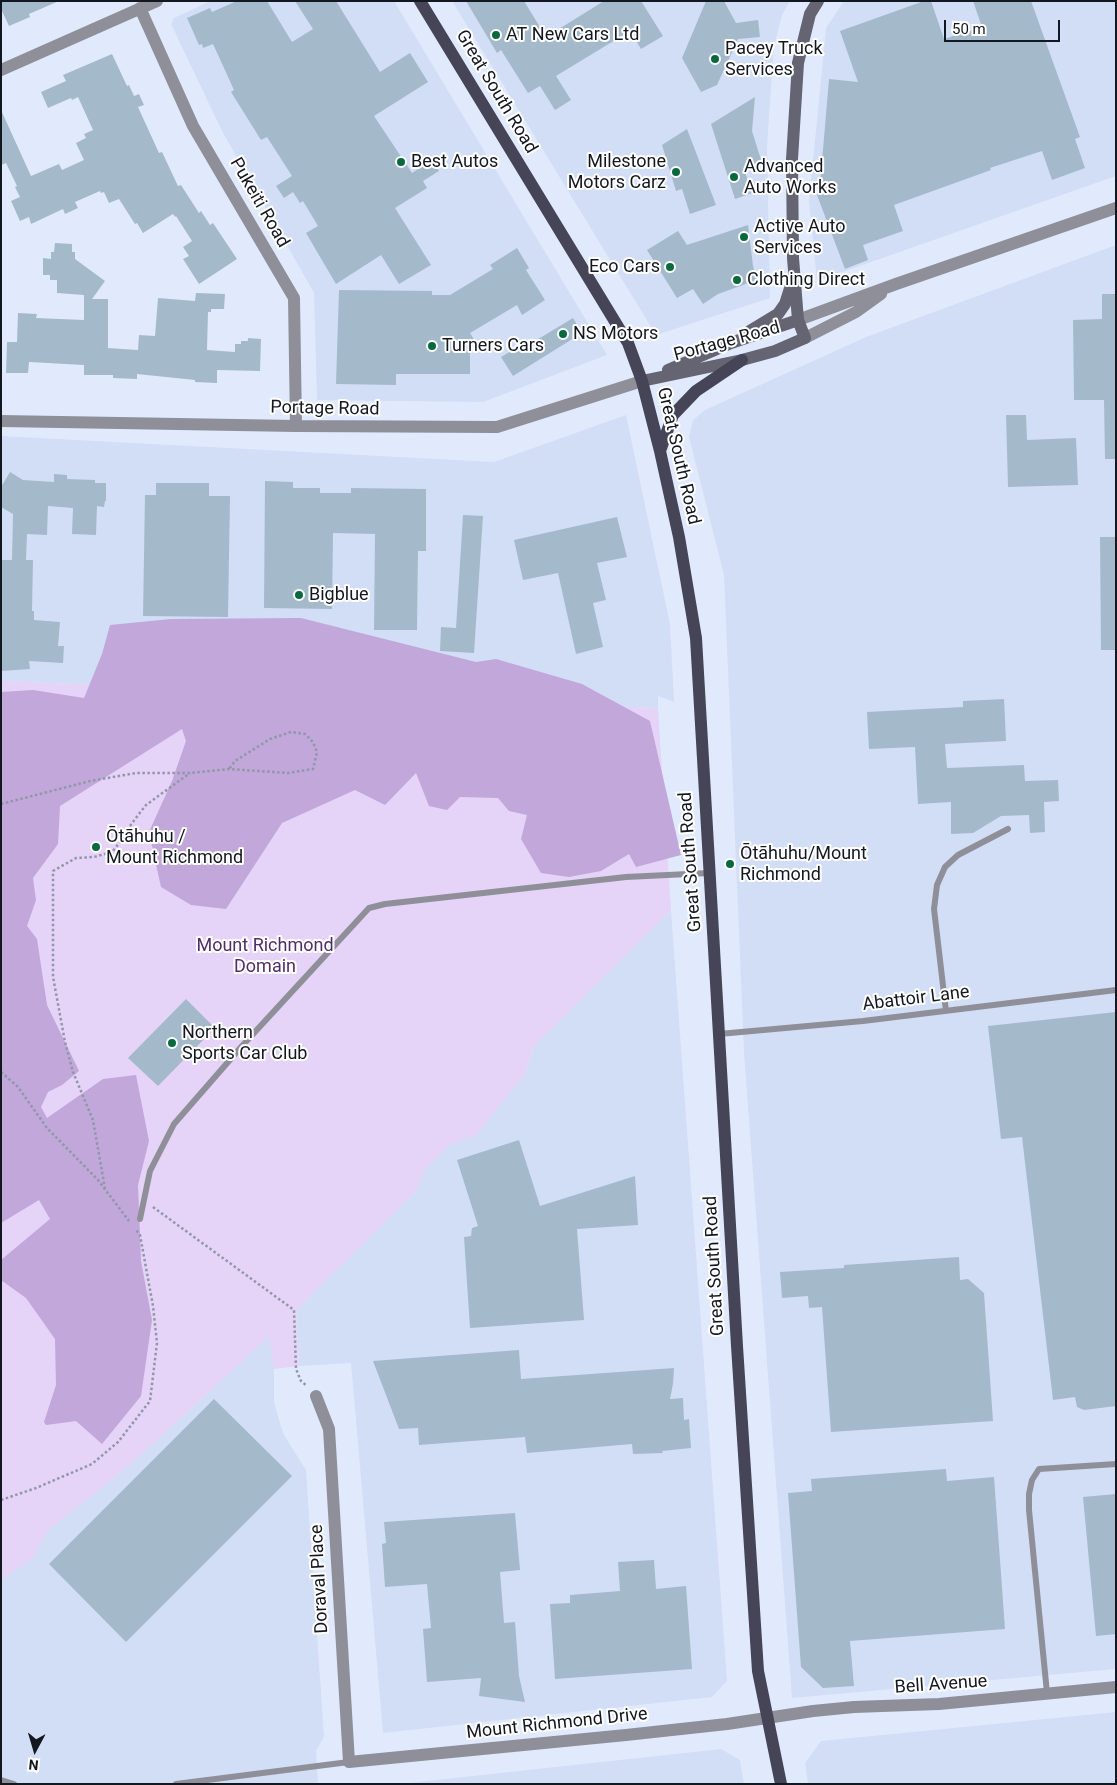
<!DOCTYPE html>
<meta charset="utf-8">
<style>
body{margin:0}
#map{position:relative;width:1117px;height:1785px;overflow:hidden;background:#e1eafd;font-family:Roboto,sans-serif}
canvas{display:block}
.frame{position:absolute;inset:0;border:2px solid #13171f;pointer-events:none}
.north{position:absolute;left:10px;top:1725px;width:50px;height:50px;-webkit-text-stroke:4px #fff;paint-order:stroke;rotate:186deg;font-size:14px;font-weight:700;line-height:20px;text-align:center;color:#13171f}
.north::after{content:'';display:block;margin:auto;width:18px;height:22px;background:#13171f;clip-path:polygon(50% 0,100% 100%,50% 72%,0 100%)}
.scale{position:absolute;left:944px;top:20px;width:116px;height:22px;box-sizing:border-box;border:2px solid #13171f;border-top:0;padding-left:6px;font-size:15px;line-height:18px;white-space:nowrap;color:#13171f;-webkit-text-stroke:4px #fff;paint-order:stroke}
</style>
<div id="map">
<canvas width="1117" height="1785"></canvas>
<div class="frame"></div>
<div class="north">N</div>
<div class="scale">50 m</div>
</div>
<script>
const ctx = document.querySelector('canvas').getContext('2d');
ctx.lineJoin = 'round';
function fill(path, color) { ctx.fillStyle = color; ctx.fill(path, 'evenodd'); }
const shape = rows => new Path2D(rows.map(r => 'M' + r).join(''));
function strokePath(path, color, width, dash) { ctx.strokeStyle = color; ctx.lineWidth = width; ctx.lineCap = dash ? 'butt' : 'round'; ctx.setLineDash(dash || []); ctx.stroke(path); }
function write(font, color, halo, rows, align = 'center') {
  ctx.font = font + ' Roboto,sans-serif'; ctx.lineWidth = 4; ctx.setLineDash([]); ctx.textBaseline = 'middle'; ctx.strokeStyle = halo; ctx.fillStyle = color; for (const [text, x, y, turn = 0] of rows) {
    ctx.save(); ctx.translate(x, y); ctx.rotate((+turn || 0) * Math.PI / 180); ctx.textAlign = isNaN(turn) ? turn : align; if (halo) ctx.strokeText(text, 0, 0); ctx.fillText(text, 0, 0); ctx.restore();
  }
}
fill(shape([
 [210,1,394,1,607,355,483,402,317,400,314,293,222,131,171,24,174,18],
 [452,1,790,1,782,15,774,46,767,146,770,298,656,335],
 [844,1,1116,1,1116,176,817,281,809,202,826,28],
 [1116,245,1116,1669,792,1698,744,1053,724,575,689,437,693,420,705,410,866,337],
 [626,415,670,624,674,702,658,696,658,708,1,681,1,436,494,462],
 [671,910,727,1681,712,1697,383,1733,351,1363,299,1366,296,1310,417,1190,425,1169,449,1145,476,1134,525,1074,533,1047],
 [270,1335,274,1369,274,1402,279,1420,284,1435,306,1470,324,1737,316,1751,318,1784,1,1784,1,1580,33,1558,48,1530,128,1467],
 [1116,1712,1116,1784,808,1784,805,1763,821,1741],
 [721,1749,740,1760,744,1784,399,1784]
]), '#d2def6');
fill(shape([
 [1,681,658,708,671,910,533,1047,525,1074,476,1135,449,1145,425,1169,417,1190,296,1310,299,1366,274,1369,269,1336,128,1467,48,1530,33,1558,1,1580]
]), '#e5d3f8');
fill(shape([
 [301,618,476,662,496,659,582,684,650,721,681,855,636,867,629,854,601,871,569,877,541,873,521,839,527,815,509,811,498,798,460,797,447,810,429,806,416,773,385,805,355,790,282,823,226,909,191,905,161,887,149,832,172,781,186,741,182,729,60,806,58,844,33,878,36,900,27,926,37,939,47,1005,79,1071,62,1085,48,1092,41,1107,47,1118,103,1079,136,1075,149,1141,138,1185,141,1261,152,1320,141,1396,102,1444,76,1421,46,1425,44,1422,56,1385,55,1339,26,1298,1,1280,1,1260,50,1219,39,1200,1,1223,1,692,33,690,84,698,102,654,110,625,171,619]
]), '#c1a7da');
fill(shape([
 [1,1,59,1,29,14,30,17,9,26,1,9],
 [237,1,267,1,292,42,313,29,295,1,336,1,380,72,410,53,428,82,374,116,412,173,432,160,439,171,423,181,427,188,395,208,431,265,399,284,381,255,336,284,306,233,318,226,303,201,300,203,293,192,284,198,276,186,292,176,267,137,261,140,231,92,234,90,213,44,203,48,202,44,199,45,187,18,210,8,212,12],
 [466,1,524,1,546,37,604,1,641,1,663,36,641,49,630,31,556,76,571,100,555,110,540,86,528,93,501,50,497,53],
 [706,1,724,1,736,23,758,20,760,37,738,39,717,85,701,92,682,58],
 [924,1,931,1,944,39,982,27,973,1,1031,1,1080,137,1075,139,1085,168,1052,180,1042,151,990,168,991,170,894,205,903,231,863,245,868,260,845,269,814,187,820,185,829,79,858,82,840,31],
 [112,54,127,86,129,85,134,96,139,94,144,105,138,107,159,153,162,152,178,186,181,185,199,213,201,211,210,225,213,223,237,259,199,284,183,259,189,256,183,247,192,241,176,216,175,217,173,214,143,233,137,223,135,224,119,199,109,203,104,192,101,193,100,191,75,202,78,208,65,214,63,209,31,224,29,217,20,221,11,201,20,197,15,187,17,186,6,163,1,165,1,110,31,176,59,164,62,170,84,160,76,143,86,138,84,134,93,130,78,97,72,100,71,98,48,108,41,92,66,81,63,75],
 [755,97,752,131,762,163,744,169,752,193,735,199,711,124],
 [687,129,716,205,690,214,682,189,676,191,662,145],
 [748,225,753,266,757,280,718,294,703,304,693,289,677,298,647,250,678,231,687,245],
 [55,243,72,244,72,252,75,252,75,259,105,281,92,299,108,299,108,348,138,350,139,335,155,336,158,298,195,301,196,293,225,294,224,309,211,309,211,312,208,312,207,350,235,352,235,344,241,344,241,341,248,341,248,338,261,339,260,371,217,370,217,383,195,382,195,380,137,374,137,379,113,378,113,375,84,375,84,365,29,362,28,373,6,373,7,342,17,342,18,313,37,314,36,318,84,320,84,295,57,293,57,280,50,280,50,275,43,275,43,258,51,259,51,252,54,252],
 [517,248,529,268,526,270,545,300,522,315,517,305,470,333,476,343,470,346,470,374,396,374,396,385,336,384,339,290,432,291,432,295,450,295,493,269,490,265],
 [1102,294,1116,294,1116,459,1105,459,1104,400,1074,400,1073,320,1102,319],
 [573,318,582,333,513,376,501,357,528,341,530,344],
 [1006,415,1026,415,1027,440,1076,438,1078,485,1008,487],
 [10,472,23,480,54,482,54,474,67,475,67,479,95,480,95,483,106,483,106,501,105,501,104,507,97,506,96,535,72,534,73,508,48,506,47,535,27,534,26,560,33,560,32,611,34,611,34,620,60,622,58,646,64,646,63,663,29,661,30,669,1,671,1,560,12,560,13,514,1,507,1,487],
 [265,481,293,482,293,488,320,488,320,493,351,493,351,488,426,489,426,551,418,551,417,630,374,630,375,534,333,533,332,609,264,608],
 [156,483,209,483,209,496,230,496,228,617,143,616,145,495,156,495],
 [463,515,483,516,474,653,440,651,441,627,456,628],
 [617,517,627,557,597,563,606,600,593,603,603,647,576,654,558,573,523,580,514,540],
 [1100,537,1116,537,1116,650,1101,650],
 [1004,699,1006,741,945,744,947,768,1024,765,1025,781,1058,780,1059,801,1044,802,1045,832,1030,833,1029,815,1001,816,973,833,951,834,951,802,918,804,915,747,869,749,867,712,963,707,963,701],
 [186,999,215,1028,158,1086,128,1058],
 [1116,1012,1116,1406,1084,1410,1077,1407,1075,1397,1053,1400,1022,1137,1001,1139,988,1026],
 [519,1140,540,1206,635,1176,638,1225,577,1229,584,1320,470,1328,464,1237,471,1236,472,1228,478,1226,457,1160],
 [959,1257,960,1280,968,1279,984,1293,993,1421,831,1432,822,1307,809,1308,808,1296,782,1298,780,1272,844,1268,844,1265],
 [519,1350,521,1379,674,1368,673,1384,670,1399,683,1398,684,1420,689,1419,691,1448,662,1451,663,1453,633,1454,632,1444,527,1453,525,1437,419,1445,418,1428,399,1429,373,1361],
 [214,1399,292,1476,126,1642,49,1564],
 [946,1469,947,1481,994,1477,1005,1629,850,1641,854,1686,823,1688,801,1667,788,1493,812,1491,811,1479],
 [1116,1494,1116,1634,1096,1636,1083,1497],
 [515,1513,520,1570,500,1572,504,1623,515,1622,519,1676,525,1702,479,1696,481,1678,427,1682,423,1629,431,1628,427,1584,385,1587,382,1544,386,1543,384,1522],
 [654,1560,656,1589,686,1586,692,1669,555,1679,550,1604,570,1603,570,1595,620,1591,618,1562]
]), '#a4bacb');
strokePath(shape([
 [1,804,90,781,136,773,190,773,229,769,288,773,313,769,317,752,313,742,305,734,291,732,270,739,235,761,229,769],
 [1,1072,18,1087,47,1128,98,1180,129,1221],
 [105,1189,93,1120,73,1072,65,1042,53,977,53,871,76,858,94,857,112,852,121,841,132,823,146,805,190,773],
 [153,1207,294,1310,296,1369,301,1381,307,1386],
 [1,1500,36,1488,92,1464,118,1442,150,1401,157,1343,153,1306,140,1235,136,1230]
]), '#9097a6', 2.5, [2.5, 2.5]);
strokePath(shape([
 [946,1011,934,909,937,885,945,867,958,855,1008,829],
 [719,1034,863,1021,1116,990],
 [140,1219,150,1171,174,1124,242,1046,369,908,385,904,626,877,709,873],
 [1047,1693,1029,1510,1029,1494,1032,1480,1039,1469,1116,1464],
 [1,1780,14,1784],
 [176,1784,349,1762]
]), '#8f8f99', 6);
strokePath(shape([
 [140,8,193,126,294,298,296,426],
 [1,70,157,1],
 [798,320,896,284,1116,208],
 [805,338,856,312,881,294],
 [1,421,296,426,497,427,642,381],
 [316,1396,329,1429,349,1762,626,1735,727,1724,813,1711,854,1707,939,1704,1116,1687]
]), '#8f8f99', 12);
strokePath(shape([
 [750,331,778,314,785,304,792,282],
 [668,370,731,343,798,320],
 [642,381,742,360,775,351,805,338,798,320,793,258,792,159,798,63,810,14,818,1]
]), '#646472', 12);
strokePath(shape([
 [420,1,628,343,642,381,660,451,679,537,696,638,737,1346,758,1671,781,1784],
 [660,451,673,415,696,391,742,360]
]), '#464557', 12);
for (const [x, y, r, color] of [
 [496,35,5,"#08693e"],
 [715,59,5,"#08693e"],
 [401,162,5,"#08693e"],
 [676,172,5,"#08693e"],
 [734,177,5,"#08693e"],
 [744,237,5,"#08693e"],
 [670,267,5,"#08693e"],
 [737,280,5,"#08693e"],
 [563,334,5,"#08693e"],
 [432,346,5,"#08693e"],
 [299,595,5,"#08693e"],
 [96,847,5,"#08693e"],
 [730,864,5,"#08693e"],
 [172,1043,5,"#08693e"]
]) { const dot = new Path2D(); dot.arc(x, y, r, 0, 2 * Math.PI); ctx.fillStyle = color; ctx.fill(dot); strokePath(dot, '#fff', 2); }
write('18px', '#13171f', '#fff', [
 ["AT New Cars Ltd",506,35],
 ["Pacey Truck",725,49],
 ["Services",725,70],
 ["Best Autos",411,162],
 ["Milestone",666,162,"right"],
 ["Motors Carz",666,183,"right"],
 ["Advanced",744,167],
 ["Auto Works",744,188],
 ["Active Auto",754,227],
 ["Services",754,248],
 ["Eco Cars",660,267,"right"],
 ["Clothing Direct",747,280],
 ["NS Motors",573,334],
 ["Turners Cars",442,346],
 ["Bigblue",309,595],
 ["Ōtāhuhu /",106,837],
 ["Mount Richmond",106,858],
 ["Ōtāhuhu/Mount",740,854],
 ["Richmond",740,875],
 ["Northern",182,1033],
 ["Sports Car Club",182,1054]
], 'left');
write('18px', '#13171f', '#fff', [
 ["Great South Road",496,92,59],
 ["Pukeiti Road",259,203,60],
 ["Portage Road",727,342,-15],
 ["Portage Road",325,409,1],
 ["Great South Road",678,456,77],
 ["Great South Road",691,862,-94],
 ["Abattoir Lane",916,999,-7],
 ["Great South Road",715,1266,-93],
 ["Doraval Place",320,1579,-93],
 ["Bell Avenue",941,1685,-4],
 ["Mount Richmond Drive",557,1724,-6]
]);
write('18px', '#4f2d6b', '#fff', [
 ["Mount Richmond",265,946],
 ["Domain",265,967]
]);
</script>
